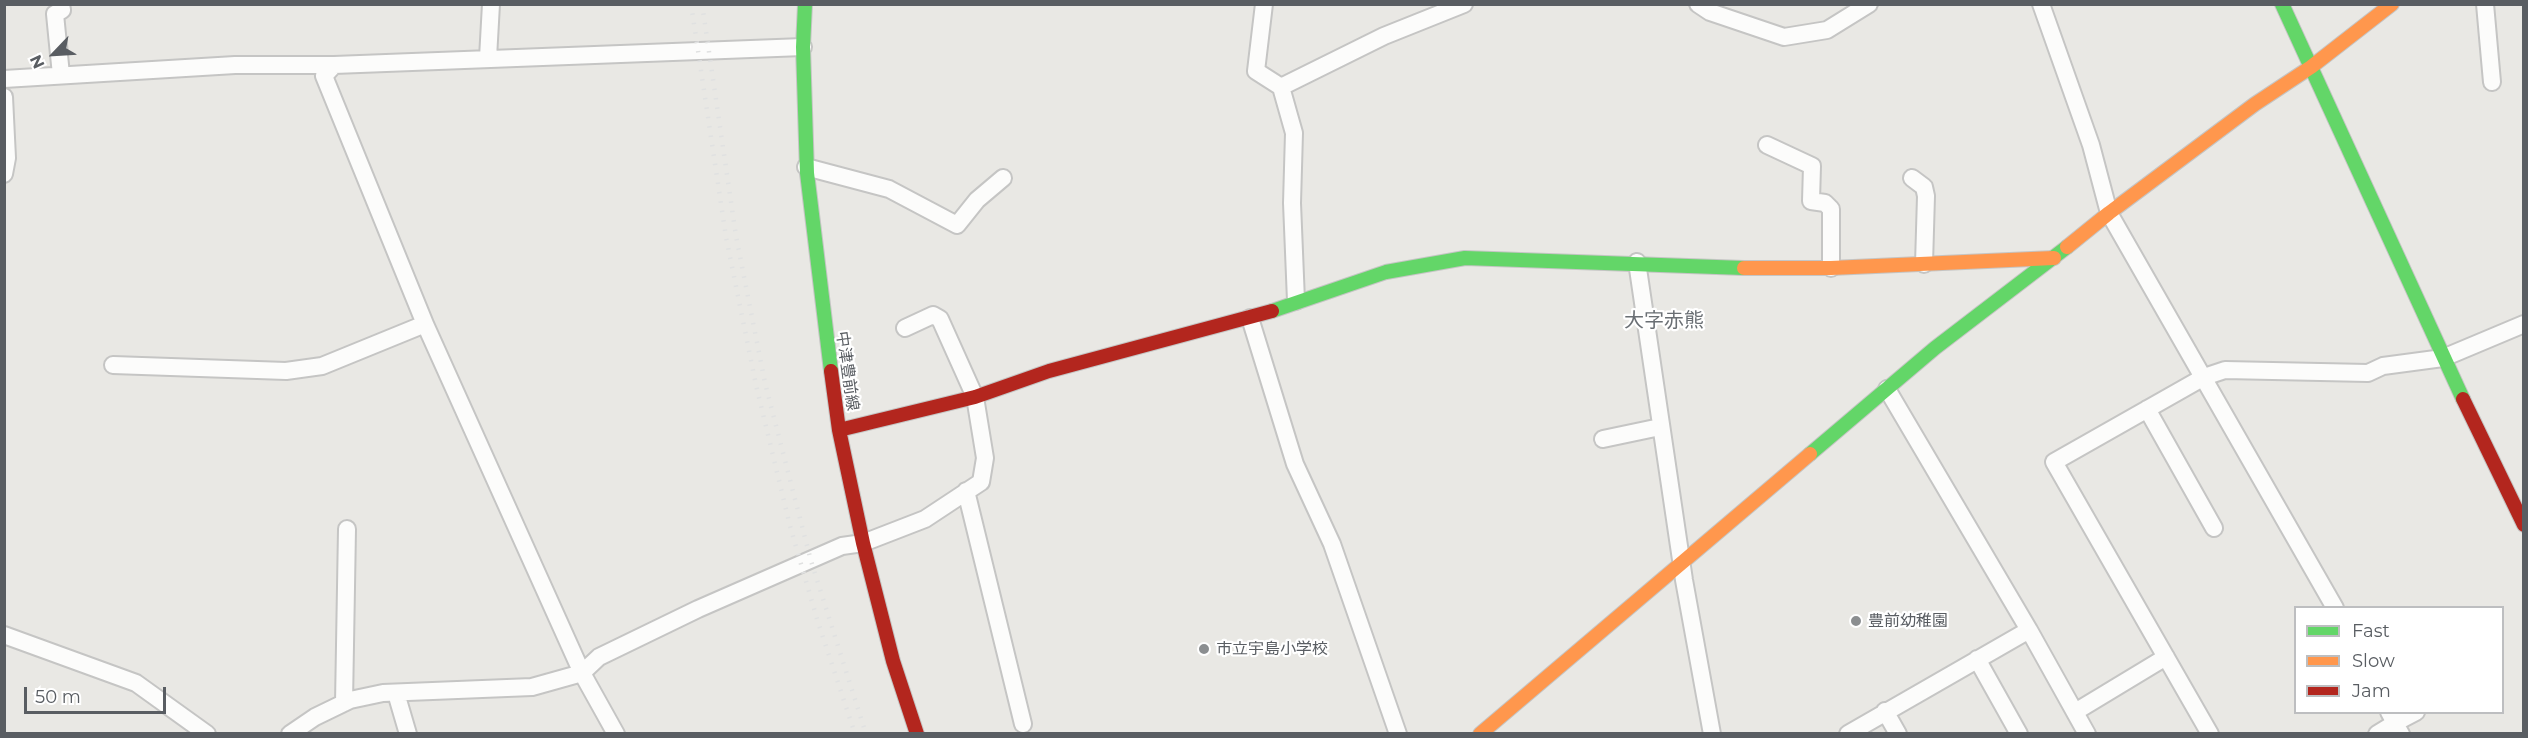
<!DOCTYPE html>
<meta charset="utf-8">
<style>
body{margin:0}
#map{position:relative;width:2528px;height:738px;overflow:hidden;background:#e9e8e4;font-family:Montserrat,sans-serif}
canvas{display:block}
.frame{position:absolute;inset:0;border:6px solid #595d62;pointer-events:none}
.legend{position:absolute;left:2294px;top:606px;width:210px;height:108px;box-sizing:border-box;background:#fff;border:2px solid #bdbec0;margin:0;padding:8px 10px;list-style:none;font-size:18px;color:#595d62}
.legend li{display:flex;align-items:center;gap:12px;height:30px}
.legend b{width:30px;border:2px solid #bdbec0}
.north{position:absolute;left:24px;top:24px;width:60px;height:60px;-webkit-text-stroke:4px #fff;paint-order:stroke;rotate:245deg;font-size:16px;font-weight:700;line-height:24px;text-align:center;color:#595d62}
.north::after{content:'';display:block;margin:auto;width:21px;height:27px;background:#595d62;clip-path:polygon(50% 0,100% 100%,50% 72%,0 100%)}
.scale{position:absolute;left:24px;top:687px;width:142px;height:27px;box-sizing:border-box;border:3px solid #595d62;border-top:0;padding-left:8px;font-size:18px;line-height:21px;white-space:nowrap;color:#595d62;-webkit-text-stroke:4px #fff;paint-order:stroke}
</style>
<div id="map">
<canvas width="2528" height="738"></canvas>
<div class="frame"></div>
<ul class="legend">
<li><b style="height:8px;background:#63d668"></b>Fast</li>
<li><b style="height:8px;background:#ff974d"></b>Slow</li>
<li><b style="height:8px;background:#b3261e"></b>Jam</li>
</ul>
<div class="north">N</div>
<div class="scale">50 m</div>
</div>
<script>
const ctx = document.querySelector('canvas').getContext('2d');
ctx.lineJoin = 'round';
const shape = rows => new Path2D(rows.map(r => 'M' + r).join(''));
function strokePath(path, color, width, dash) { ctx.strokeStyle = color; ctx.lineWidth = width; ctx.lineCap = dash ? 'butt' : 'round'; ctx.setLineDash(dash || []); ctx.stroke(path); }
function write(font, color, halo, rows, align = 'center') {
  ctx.font = font + ' Montserrat,"Noto Sans JP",sans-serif'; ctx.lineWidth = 4.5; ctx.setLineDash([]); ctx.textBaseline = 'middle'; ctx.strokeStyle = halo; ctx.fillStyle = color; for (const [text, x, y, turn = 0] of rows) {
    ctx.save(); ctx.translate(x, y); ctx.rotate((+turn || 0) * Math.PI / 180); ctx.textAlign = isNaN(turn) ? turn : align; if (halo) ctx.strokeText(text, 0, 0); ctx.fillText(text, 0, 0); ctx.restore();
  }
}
const street = shape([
 [61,4,62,10,55,14,61,75],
 [1264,4,1256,71,1281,87,1294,133,1292,203,1296,301],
 [1698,4,1710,12,1784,37,1827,30,1869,4],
 [2041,4,2091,145,2109,213,2335,608],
 [2485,4,2492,82],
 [488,58,491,4],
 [334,65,324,76,425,324,582,673,616,734],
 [4,79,235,65,334,65,803,47],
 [1281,87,1384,36,1464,4],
 [4,97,7,158,4,174],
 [1767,145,1812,166,1811,201,1825,203,1831,209,1831,268],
 [806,167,889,189,957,225,977,200,1003,178],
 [1912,178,1924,187,1926,196,1924,264],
 [1637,262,1684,580,1712,734],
 [1250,318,1295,464,1332,544,1398,734],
 [113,365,286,371,322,366,425,324],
 [1887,389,2029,630,2087,734],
 [2147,409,2214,528],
 [1603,439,1660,427],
 [966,491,1023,724],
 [4,635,136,683,207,734],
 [1977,659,2019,734],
 [396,693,408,734],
 [344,703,347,529],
 [1885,711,1898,734],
 [2075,712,2166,657],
 [290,734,315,717,350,700,383,693,532,687,582,673,599,657,698,609,842,546,863,543,925,519,981,482,985,458,975,397,940,319,933,315,905,328],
 [1848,734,2029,630],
 [2210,734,2054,462,2204,377,2225,370,2368,373,2383,366,2443,358,2524,324],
 [2377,734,2395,723,2389,712],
 [2401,734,2395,723,2416,712]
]);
const fast = shape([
 [805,4,803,47,807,173,831,371],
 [2282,4,2463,399],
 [1272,311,1386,272,1465,258,1744,268],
 [1810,454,1935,348,2067,247]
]);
const slow = shape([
 [2067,247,2109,213,2255,104,2311,67,2392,4],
 [1744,268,1831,268,2054,258],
 [1480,734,1810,454]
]);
const jam = shape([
 [831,371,839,430,863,543,893,661,917,734],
 [2463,399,2524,525],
 [839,430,975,397,1049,371,1272,311]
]);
strokePath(street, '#c5c5c4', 20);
strokePath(fast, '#c5c5c4', 16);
strokePath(slow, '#c5c5c4', 16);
strokePath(jam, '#c5c5c4', 16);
strokePath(street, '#fcfcfb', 16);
strokePath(fast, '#63d668', 14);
strokePath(slow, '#ff974d', 14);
strokePath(jam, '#b3261e', 14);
strokePath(shape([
 [691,4,726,237,756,385,790,526,817,619,855,734],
 [702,4,736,236,765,383,811,561,866,734]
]), '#e0e1e1', 4.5, [1.5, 8]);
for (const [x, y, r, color] of [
 [1856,621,6,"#8b8e90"],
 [1204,649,6,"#8b8e90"]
]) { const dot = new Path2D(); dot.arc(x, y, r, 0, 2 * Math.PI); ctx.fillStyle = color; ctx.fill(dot); strokePath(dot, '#fff', 2); }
write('16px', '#595d62', '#fff', [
 ["中津豊前線",847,371,82]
]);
write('16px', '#595d62', '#fff', [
 ["豊前幼稚園",1868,621],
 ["市立宇島小学校",1216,649]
], 'left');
write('20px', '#6a6f74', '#fff', [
 ["大字赤熊",1664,321]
]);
</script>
